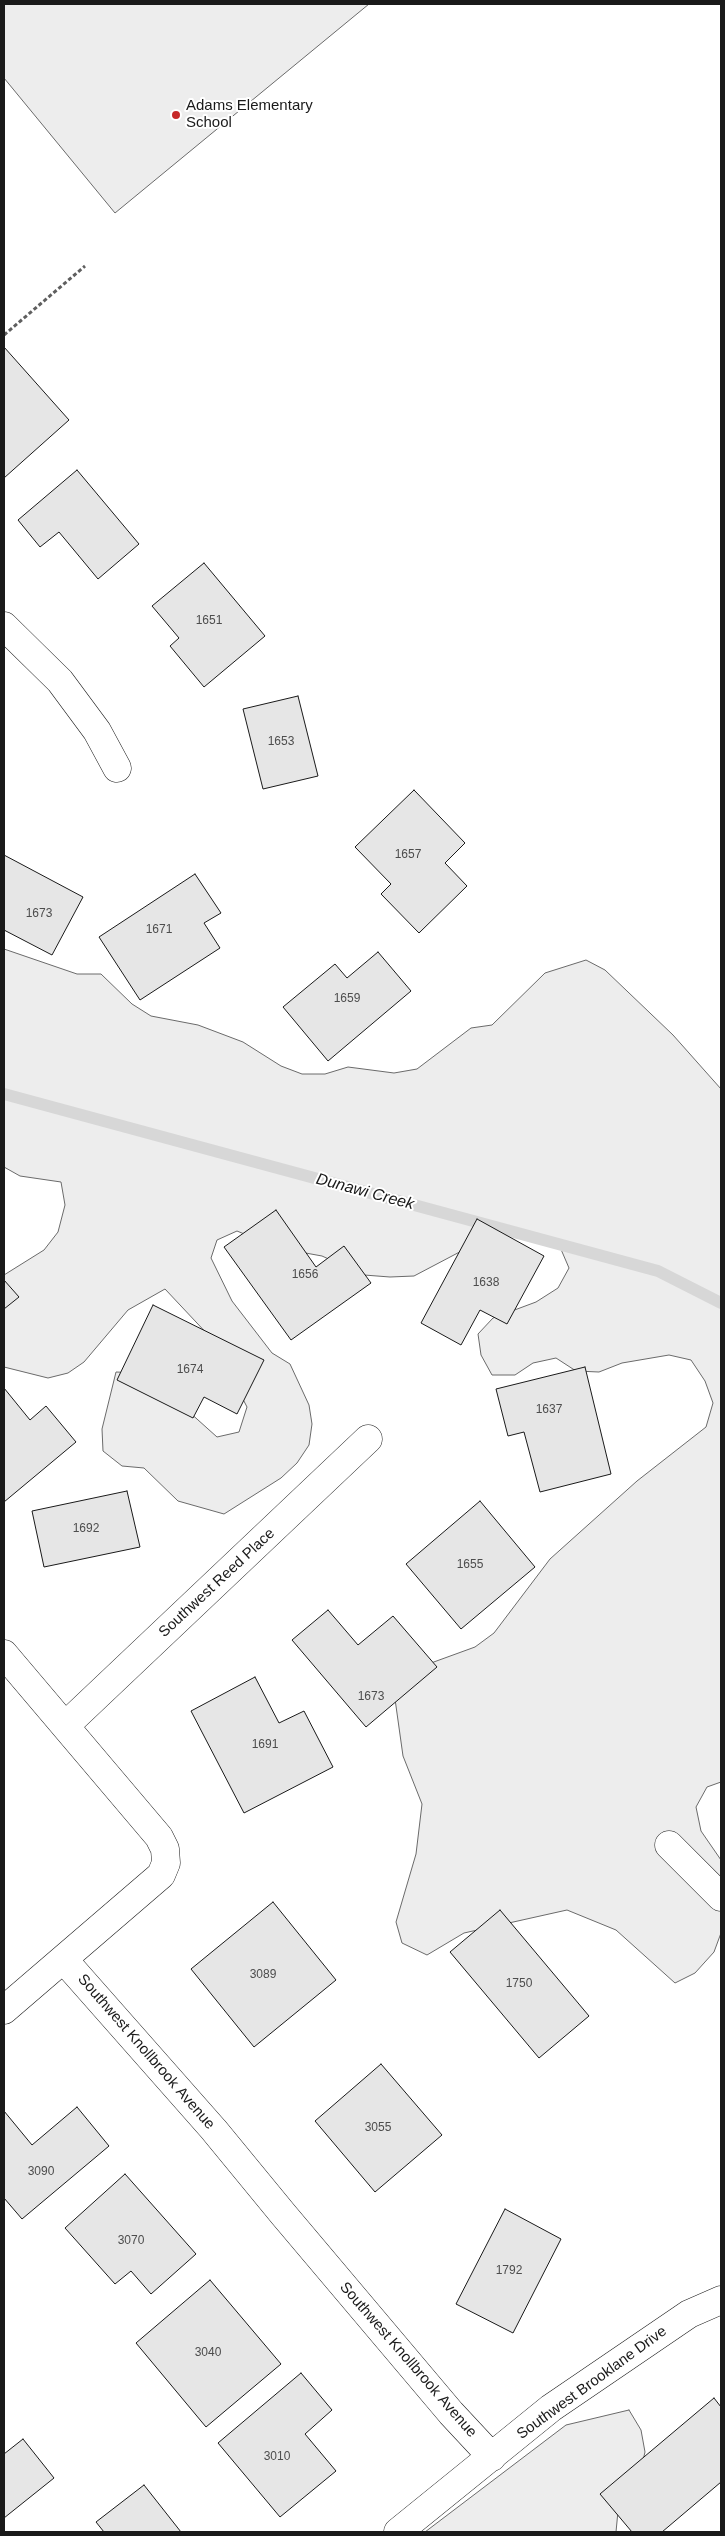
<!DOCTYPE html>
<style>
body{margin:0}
#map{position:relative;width:725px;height:2536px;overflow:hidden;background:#fff;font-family:Helvetica,sans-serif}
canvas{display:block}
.frame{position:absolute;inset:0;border:5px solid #1a1a1a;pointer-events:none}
</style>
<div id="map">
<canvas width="725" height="2536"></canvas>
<div class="frame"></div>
</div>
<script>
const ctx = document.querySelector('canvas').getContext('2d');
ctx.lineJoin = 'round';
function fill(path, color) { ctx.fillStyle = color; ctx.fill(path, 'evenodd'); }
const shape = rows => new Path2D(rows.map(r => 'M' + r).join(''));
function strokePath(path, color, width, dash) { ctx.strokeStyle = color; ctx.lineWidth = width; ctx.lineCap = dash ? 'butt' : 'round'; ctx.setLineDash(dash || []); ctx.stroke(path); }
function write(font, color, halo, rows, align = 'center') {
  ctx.font = font + ' Helvetica,sans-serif'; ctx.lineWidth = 4; ctx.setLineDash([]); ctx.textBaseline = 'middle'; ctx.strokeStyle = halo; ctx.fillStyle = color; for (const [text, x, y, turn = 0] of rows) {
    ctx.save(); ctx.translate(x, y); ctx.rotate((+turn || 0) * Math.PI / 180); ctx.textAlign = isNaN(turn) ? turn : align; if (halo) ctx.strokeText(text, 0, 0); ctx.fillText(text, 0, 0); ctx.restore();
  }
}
const built = shape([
 [4,4,369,4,115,213,4,78,4,4],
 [4,949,77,974,101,974,132,1004,151,1016,198,1025,243,1042,281,1066,302,1074,325,1074,348,1067,394,1073,417,1069,471,1028,492,1025,545,973,586,960,605,970,673,1035,721,1089,721,1782,707,1787,696,1807,701,1831,721,1860,721,1933,714,1952,695,1973,675,1983,616,1930,567,1910,464,1933,427,1955,402,1943,396,1922,416,1854,422,1804,403,1756,395,1699,431,1663,475,1647,494,1633,550,1559,637,1481,706,1427,713,1403,705,1381,691,1360,669,1355,622,1363,599,1372,576,1371,556,1358,533,1363,515,1375,492,1375,481,1355,478,1334,493,1318,536,1302,558,1288,569,1268,560,1247,514,1235,490,1236,414,1276,390,1277,364,1275,322,1256,278,1248,237,1231,217,1240,211,1258,232,1301,272,1353,290,1364,309,1405,312,1424,309,1445,297,1463,281,1478,224,1514,178,1501,144,1468,122,1466,103,1451,102,1429,116,1372,140,1373,158,1384,217,1437,239,1432,247,1407,212,1339,165,1289,128,1310,84,1362,68,1373,48,1378,4,1367,4,1275,44,1250,58,1232,65,1205,61,1182,20,1176,4,1167,4,949],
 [629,2410,641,2430,645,2452,640,2473,618,2511,616,2532,425,2532,566,2425,629,2410]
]);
fill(built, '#ededed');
strokePath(built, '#6a6a6a', 1);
strokePath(shape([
 [4,1094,658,1271,721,1303]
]), '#d7d7d7', 12);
const building = shape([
 [4,347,69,420,4,478,4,347],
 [77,470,139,544,98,579,59,532,40,547,18,520,77,470],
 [204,563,265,636,204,687,170,646,179,638,152,606,204,563],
 [298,696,318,776,263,789,243,709,298,696],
 [414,790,465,843,445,863,467,886,419,933,381,894,391,884,355,847,414,790],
 [4,855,83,897,52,955,4,930,4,855],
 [195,874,221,913,204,923,220,948,140,1000,99,937,195,874],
 [378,952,411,991,328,1061,283,1007,335,964,347,978,378,952],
 [276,1210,316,1267,344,1246,371,1283,291,1340,224,1247,276,1210],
 [477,1219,544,1256,507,1324,480,1310,461,1345,421,1323,477,1219],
 [4,1280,19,1297,4,1309,4,1280],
 [153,1305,264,1360,237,1414,204,1397,193,1418,117,1380,153,1305],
 [585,1367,611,1474,540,1492,524,1432,508,1436,496,1389,585,1367],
 [4,1388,30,1420,46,1406,76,1442,4,1502,4,1388],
 [127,1491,140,1547,44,1567,32,1511,127,1491],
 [480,1501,535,1567,461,1629,406,1564,480,1501],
 [328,1610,358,1645,393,1616,437,1667,366,1727,292,1640,328,1610],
 [255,1677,279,1723,304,1711,333,1767,244,1813,191,1711,255,1677],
 [273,1902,336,1980,254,2047,191,1969,273,1902],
 [500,1910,589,2016,539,2058,450,1952,500,1910],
 [381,2064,442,2135,375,2192,315,2121,381,2064],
 [77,2107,109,2146,22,2219,4,2198,4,2111,32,2145,77,2107],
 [125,2174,196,2254,151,2294,131,2271,115,2284,65,2228,125,2174],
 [505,2209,561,2239,513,2333,456,2304,505,2209],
 [210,2280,281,2364,206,2427,136,2343,210,2280],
 [301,2373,332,2410,305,2434,336,2471,280,2517,218,2443,301,2373],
 [714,2398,721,2407,721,2482,662,2532,632,2532,600,2494,714,2398],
 [23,2439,54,2478,4,2518,4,2454,23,2439],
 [144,2485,181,2532,104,2532,96,2522,144,2485]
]);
fill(building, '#e6e6e6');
strokePath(building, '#1a1a1a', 1);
const minor = shape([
 [4,626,60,681,97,731,117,768],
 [4,1654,159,1837,165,1849,166,1863,161,1875,4,2010],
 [65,1726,368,1439],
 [669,1845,721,1897],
 [64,1960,214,2130,283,2214,451,2413,492,2457],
 [398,2532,551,2408,689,2314,721,2300]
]);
strokePath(minor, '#1a1a1a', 29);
strokePath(shape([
 [4,335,85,266]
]), '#5f5f5f', 3, [4, 2.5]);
strokePath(minor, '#fff', 28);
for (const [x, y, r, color] of [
 [176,115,5,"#c62828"]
]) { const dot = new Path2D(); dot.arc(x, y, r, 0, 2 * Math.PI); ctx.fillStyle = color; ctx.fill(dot); strokePath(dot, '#fff', 2); }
write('12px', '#4d4d4d', null, [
 ["1651",209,621],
 ["1653",281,742],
 ["1657",408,855],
 ["1673",39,914],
 ["1671",159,930],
 ["1659",347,999],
 ["1656",305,1275],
 ["1638",486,1283],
 ["1674",190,1370],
 ["1637",549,1410],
 ["1692",86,1529],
 ["1655",470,1565],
 ["1673",371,1697],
 ["1691",265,1745],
 ["3089",263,1975],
 ["1750",519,1984],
 ["3055",378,2128],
 ["3090",41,2172],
 ["3070",131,2241],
 ["1792",509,2271],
 ["3040",208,2353],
 ["3010",277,2457]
]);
write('15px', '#1a1a1a', '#fff', [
 ["Adams Elementary",186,106],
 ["School",186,123]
], 'left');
write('15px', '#1a1a1a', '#fff', [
 ["Southwest Reed Place",217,1583,-43],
 ["Southwest Knollbrook Avenue",146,2052,49],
 ["Southwest Knollbrook Avenue",408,2360,49],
 ["Southwest Brooklane Drive",592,2383,-36]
]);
write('italic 16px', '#1a1a1a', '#fff', [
 ["Dunawi Creek",365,1192,15]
]);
</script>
